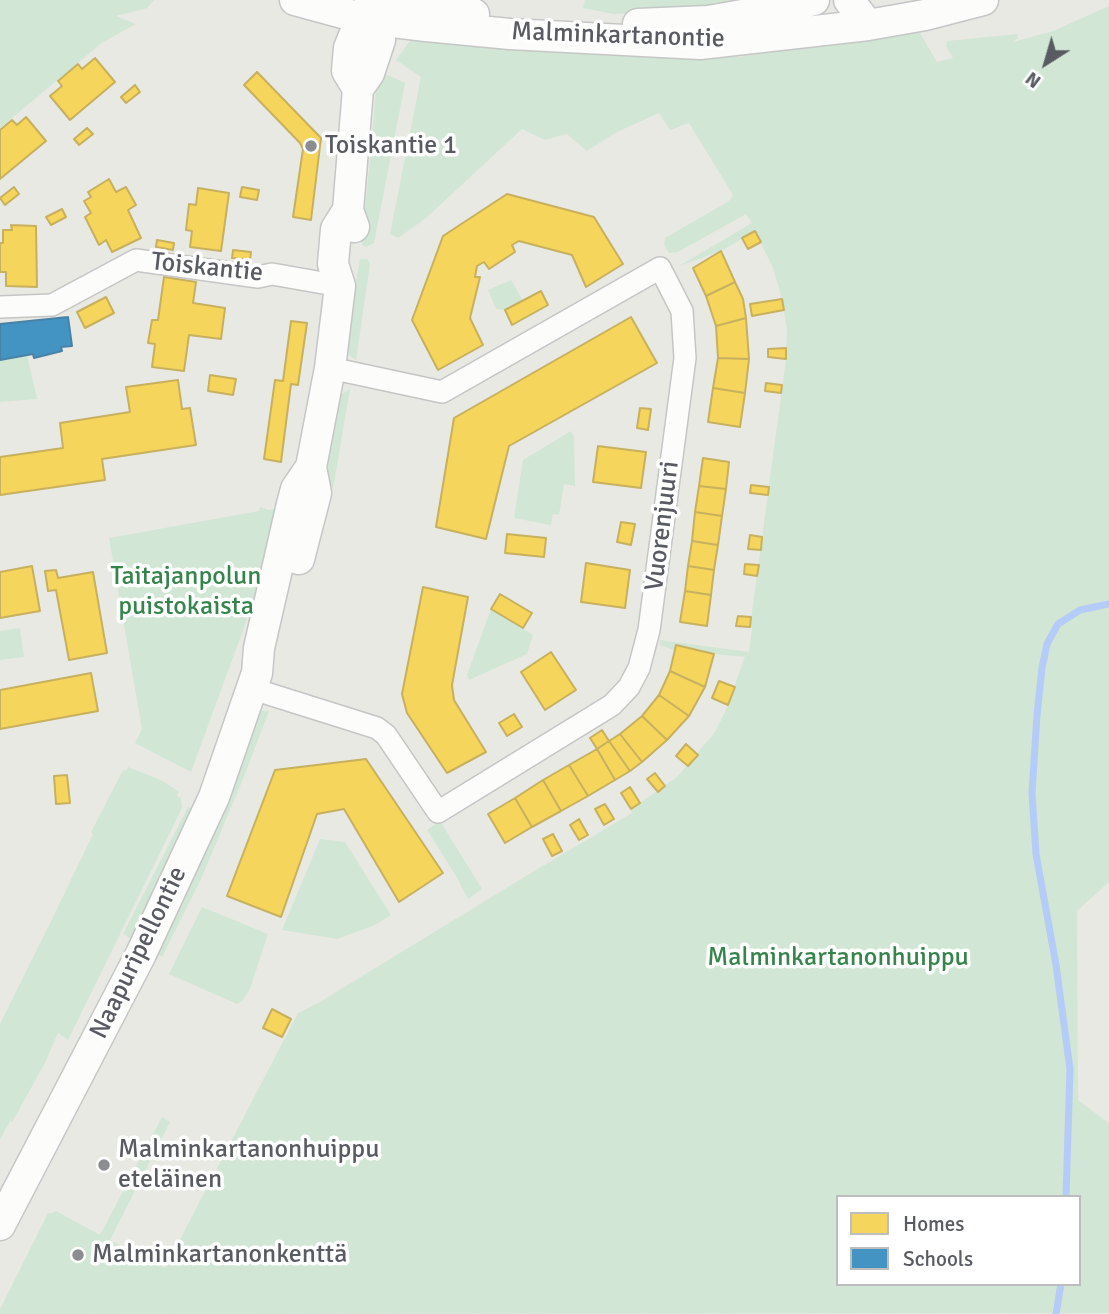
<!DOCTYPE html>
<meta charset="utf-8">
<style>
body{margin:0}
#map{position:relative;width:1109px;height:1314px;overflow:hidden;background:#e9e9e4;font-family:Signika,sans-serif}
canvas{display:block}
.legend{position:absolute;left:836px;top:1195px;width:245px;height:91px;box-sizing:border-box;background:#fff;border:2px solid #bdbdc0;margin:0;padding:9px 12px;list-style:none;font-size:21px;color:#595b62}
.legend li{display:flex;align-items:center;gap:14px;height:35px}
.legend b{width:35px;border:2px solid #bdbdc0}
.north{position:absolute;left:1011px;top:28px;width:70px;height:70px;-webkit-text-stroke:5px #fff;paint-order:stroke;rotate:217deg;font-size:19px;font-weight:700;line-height:28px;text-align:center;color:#595b62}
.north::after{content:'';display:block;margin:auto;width:24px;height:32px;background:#595b62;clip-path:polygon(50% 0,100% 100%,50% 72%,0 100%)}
</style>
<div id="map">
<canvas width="1109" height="1314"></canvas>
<ul class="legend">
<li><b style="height:19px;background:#f6d55c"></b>Homes</li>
<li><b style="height:19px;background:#4393c3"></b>Schools</li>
</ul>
<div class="north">N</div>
</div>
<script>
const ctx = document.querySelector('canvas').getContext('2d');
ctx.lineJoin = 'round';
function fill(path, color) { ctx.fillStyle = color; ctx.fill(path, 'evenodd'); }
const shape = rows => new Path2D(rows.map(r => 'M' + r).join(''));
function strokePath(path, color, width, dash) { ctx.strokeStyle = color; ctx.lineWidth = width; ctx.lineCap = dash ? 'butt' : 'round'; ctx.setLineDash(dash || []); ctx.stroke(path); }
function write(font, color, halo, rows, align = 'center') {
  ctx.font = font + ' Signika,sans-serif'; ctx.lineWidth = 7; ctx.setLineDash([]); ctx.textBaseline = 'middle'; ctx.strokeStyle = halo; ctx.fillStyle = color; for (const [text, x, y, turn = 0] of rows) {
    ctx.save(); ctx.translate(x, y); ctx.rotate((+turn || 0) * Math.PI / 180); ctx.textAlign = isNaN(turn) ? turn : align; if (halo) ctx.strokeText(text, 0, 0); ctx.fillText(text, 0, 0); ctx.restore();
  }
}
fill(shape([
 [0,0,154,0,147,8,116,16,136,24,103,42,0,128],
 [585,0,760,0,663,12,613,14,583,8],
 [1109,6,1109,882,1077,911,1078,1100,1109,1123,1109,1313,0,1314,0,1309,48,1213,51,1214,56,1211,100,1235,162,1117,170,1122,110,1240,165,1268,298,1013,318,1003,526,876,632,813,631,809,677,777,715,732,725,712,745,657,714,654,676,645,674,650,660,645,660,640,749,652,752,628,750,627,786,359,787,329,782,299,773,268,755,231,721,251,679,266,752,223,746,214,678,252,669,253,664,245,665,238,729,201,733,195,689,123,670,130,659,113,617,132,587,151,567,134,545,140,522,129,426,218,398,238,390,234,421,77,396,60,412,38,665,56,739,57,913,32,920,33,937,62,953,58,946,46,947,41,1018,34,1018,38,1013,42,1053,31],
 [838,1197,1079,1197,1079,1284,838,1284],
 [381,72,405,83,374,243,366,247,362,245,376,91],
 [360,259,367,259,370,264,356,360,347,354,345,347],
 [511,280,523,301,505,310,496,309,488,290],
 [27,355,37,399,0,402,0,360],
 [350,389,334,483,330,495,325,467,337,397],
 [571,431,574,437,575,486,564,484,559,515,553,514,551,525,514,518,523,460],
 [260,507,269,510,278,508,257,592,191,772,135,743,142,729,109,538,259,511],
 [491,609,533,635,527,654,469,680,467,675],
 [20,628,24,657,0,660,0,631],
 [262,711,269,711,243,779,201,879,162,957,156,953,258,715],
 [128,767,163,781,179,792,177,796,181,798,182,808,68,1040,58,1033,45,1063,12,1122,10,1121,0,1139,0,1024,54,915,93,834,91,832,123,770,126,771],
 [188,807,194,809,134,940,123,934],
 [440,821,482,889,468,899,456,876,427,830],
 [320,839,345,842,391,915,375,925,337,939,282,930],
 [202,907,268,934,250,989,243,1000,237,1004,169,974]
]), '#d1e6d4');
const homes = shape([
 [95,58,115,82,70,120,50,96,62,86,58,81,78,64,82,69,95,58],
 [257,72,321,138,311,220,293,217,303,149,300,143,244,85,257,72],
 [135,85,140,92,126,103,121,97,135,85],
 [26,117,46,141,0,179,0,130,12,120,17,125,26,117],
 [87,128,93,134,79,145,74,139,87,128],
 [109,179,116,192,126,187,136,205,128,210,141,238,112,252,106,240,99,245,85,217,91,213,84,201,91,197,88,192,109,179],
 [14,187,19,194,5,205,0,198,14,187],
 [242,187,259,190,257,200,240,197,242,187],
 [198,188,229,193,221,251,190,247,192,231,186,230,189,204,196,205,198,188],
 [507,194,594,217,623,264,586,287,572,255,519,241,512,245,515,252,489,269,484,262,477,266,475,277,480,277,470,318,483,345,438,370,412,320,443,236,507,194],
 [62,209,66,217,51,225,46,217,62,209],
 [11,225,36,226,37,287,6,286,6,272,0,272,0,243,3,243,3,230,12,230,11,225],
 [755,231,761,242,748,249,742,238,755,231],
 [157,240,174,243,173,250,156,247,157,240],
 [233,250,251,252,250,260,232,258,233,250],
 [721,251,735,282,706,296,693,268,721,251],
 [164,277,196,282,193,303,225,308,221,339,189,335,184,371,152,367,155,344,148,343,152,320,158,320,164,277],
 [735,282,743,299,746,318,716,326,706,296,735,282],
 [541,291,548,305,512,325,505,310,541,291],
 [106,297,114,313,85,328,77,312,106,297],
 [782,299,784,310,752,316,750,304,782,299],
 [631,317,657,363,509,446,486,539,436,527,454,418,631,317],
 [746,318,749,359,718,358,716,326,746,318],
 [291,321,307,323,298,385,291,384,281,462,264,459,275,380,283,381,291,321],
 [786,348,786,359,768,357,768,349,786,348],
 [718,358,749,359,745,393,713,388,718,358],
 [210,375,236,379,233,395,208,391,210,375],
 [178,380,182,409,190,408,196,445,102,459,105,480,0,495,0,457,63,448,60,423,130,412,126,387,178,380],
 [766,383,782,385,781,393,765,391,766,383],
 [713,388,745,393,740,427,708,422,713,388],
 [640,408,651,409,648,430,637,428,640,408],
 [598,446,646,452,641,488,593,482,598,446],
 [703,458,729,462,726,489,699,486,703,458],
 [751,485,769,487,768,495,750,493,751,485],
 [699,486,726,489,722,516,695,512,699,486],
 [695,512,722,516,718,545,692,541,695,512],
 [621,522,635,524,631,545,617,542,621,522],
 [507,534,546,538,544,557,505,553,507,534],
 [750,535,762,537,761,550,748,549,750,535],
 [692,541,718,545,714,570,688,566,692,541],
 [586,563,630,570,625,608,581,602,586,563],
 [745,564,759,565,757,576,744,574,745,564],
 [32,566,40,611,0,618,0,572,32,566],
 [688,566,714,570,711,595,685,591,688,566],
 [56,570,58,578,93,572,107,653,69,660,56,590,48,591,45,571,56,570],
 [423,587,468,597,452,685,454,700,486,752,447,773,407,713,402,694,423,587],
 [685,591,711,595,707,626,680,622,685,591],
 [500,594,532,613,523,628,491,609,500,594],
 [738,616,751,617,750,627,736,626,738,616],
 [676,645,714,654,705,687,670,671,676,645],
 [551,652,576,690,545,710,521,672,551,652],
 [670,671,705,687,689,716,659,695,670,671],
 [91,673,98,711,0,729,0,690,91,673],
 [719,681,735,687,728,705,712,698,719,681],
 [659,695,689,716,667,740,642,716,659,695],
 [514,714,522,727,507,736,499,723,514,714],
 [642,716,667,740,642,762,620,734,642,716],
 [602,730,609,741,597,749,590,738,602,730],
 [620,734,642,762,630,771,609,741,620,734],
 [609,741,630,771,615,780,597,749,609,741],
 [686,744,698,755,688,766,676,756,686,744],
 [597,749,615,780,588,796,569,765,597,749],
 [366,759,443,873,399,902,344,809,317,814,281,917,227,896,275,770,366,759],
 [569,765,588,796,561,811,543,780,569,765],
 [655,773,665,786,658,792,647,779,655,773],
 [67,775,70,803,56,804,54,776,67,775],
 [543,780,561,811,532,827,515,798,543,780],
 [630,787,640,803,631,809,621,793,630,787],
 [515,798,532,827,505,843,488,814,515,798],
 [605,804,614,819,604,825,595,809,605,804],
 [579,819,588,835,579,840,570,825,579,819],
 [553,834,562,851,552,856,543,839,553,834],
 [272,1009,291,1019,282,1037,263,1028,272,1009]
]);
fill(homes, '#f6d55c');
strokePath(homes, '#c7b05e', 2);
const schools = shape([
 [68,317,72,346,61,347,62,351,34,358,33,354,0,360,0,324,68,317]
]);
fill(schools, '#4393c3');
strokePath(schools, '#4a82a6', 2);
strokePath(shape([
 [1066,1197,1070,1069,1056,965,1036,854,1032,793,1037,715,1042,668,1047,644,1058,624,1080,610,1109,604],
 [1056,1314,1061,1284]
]), '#b4ccf7', 7);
const street = shape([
 [0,307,52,305,136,260,258,277,272,274,340,286],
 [253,689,377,728,386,735,438,812,612,705,629,687,639,668,649,630,685,358,682,311,660,268,442,392,330,368]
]);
const secondary = shape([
 [295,0,361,18,426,26,510,34,700,44,868,25,925,15,983,0],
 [401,0,474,14],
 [849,0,868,25],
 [638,24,708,21,783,8,814,0],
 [358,89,347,71,349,48,361,18,371,3],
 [354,227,348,210,358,89,369,73,380,40,381,22,378,3],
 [299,559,316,493,311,467,330,368,340,286,333,264,336,229,348,210],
 [0,1225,141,954,214,797,257,673,259,648,292,504,296,489,311,467]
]);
strokePath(street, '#c5c5c5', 24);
strokePath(secondary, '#c5c6c6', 33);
strokePath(street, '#fcfcfb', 21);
strokePath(secondary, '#fcfcfb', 30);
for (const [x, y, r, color] of [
 [311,146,7,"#8b8d90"],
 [104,1165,7,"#8b8d90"],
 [78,1255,7,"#8b8d90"]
]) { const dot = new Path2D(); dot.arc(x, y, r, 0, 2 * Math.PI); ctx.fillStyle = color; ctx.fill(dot); strokePath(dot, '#fff', 2.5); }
write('26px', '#595b62', '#fff', [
 ["Malminkartanontie",618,36,2],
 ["Toiskantie",207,268,6],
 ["Vuorenjuuri",663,526,-83],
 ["Naapuripellontie",139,953,-64]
]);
write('26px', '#595b62', '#fff', [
 ["Toiskantie 1",325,146],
 ["Malminkartanonhuippu",118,1150],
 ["eteläinen",118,1180],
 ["Malminkartanonkenttä",92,1255]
], 'left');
write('26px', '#35854b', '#fff', [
 ["Taitajanpolun",186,577],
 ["puistokaista",186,607],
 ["Malminkartanonhuippu",838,958]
]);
</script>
